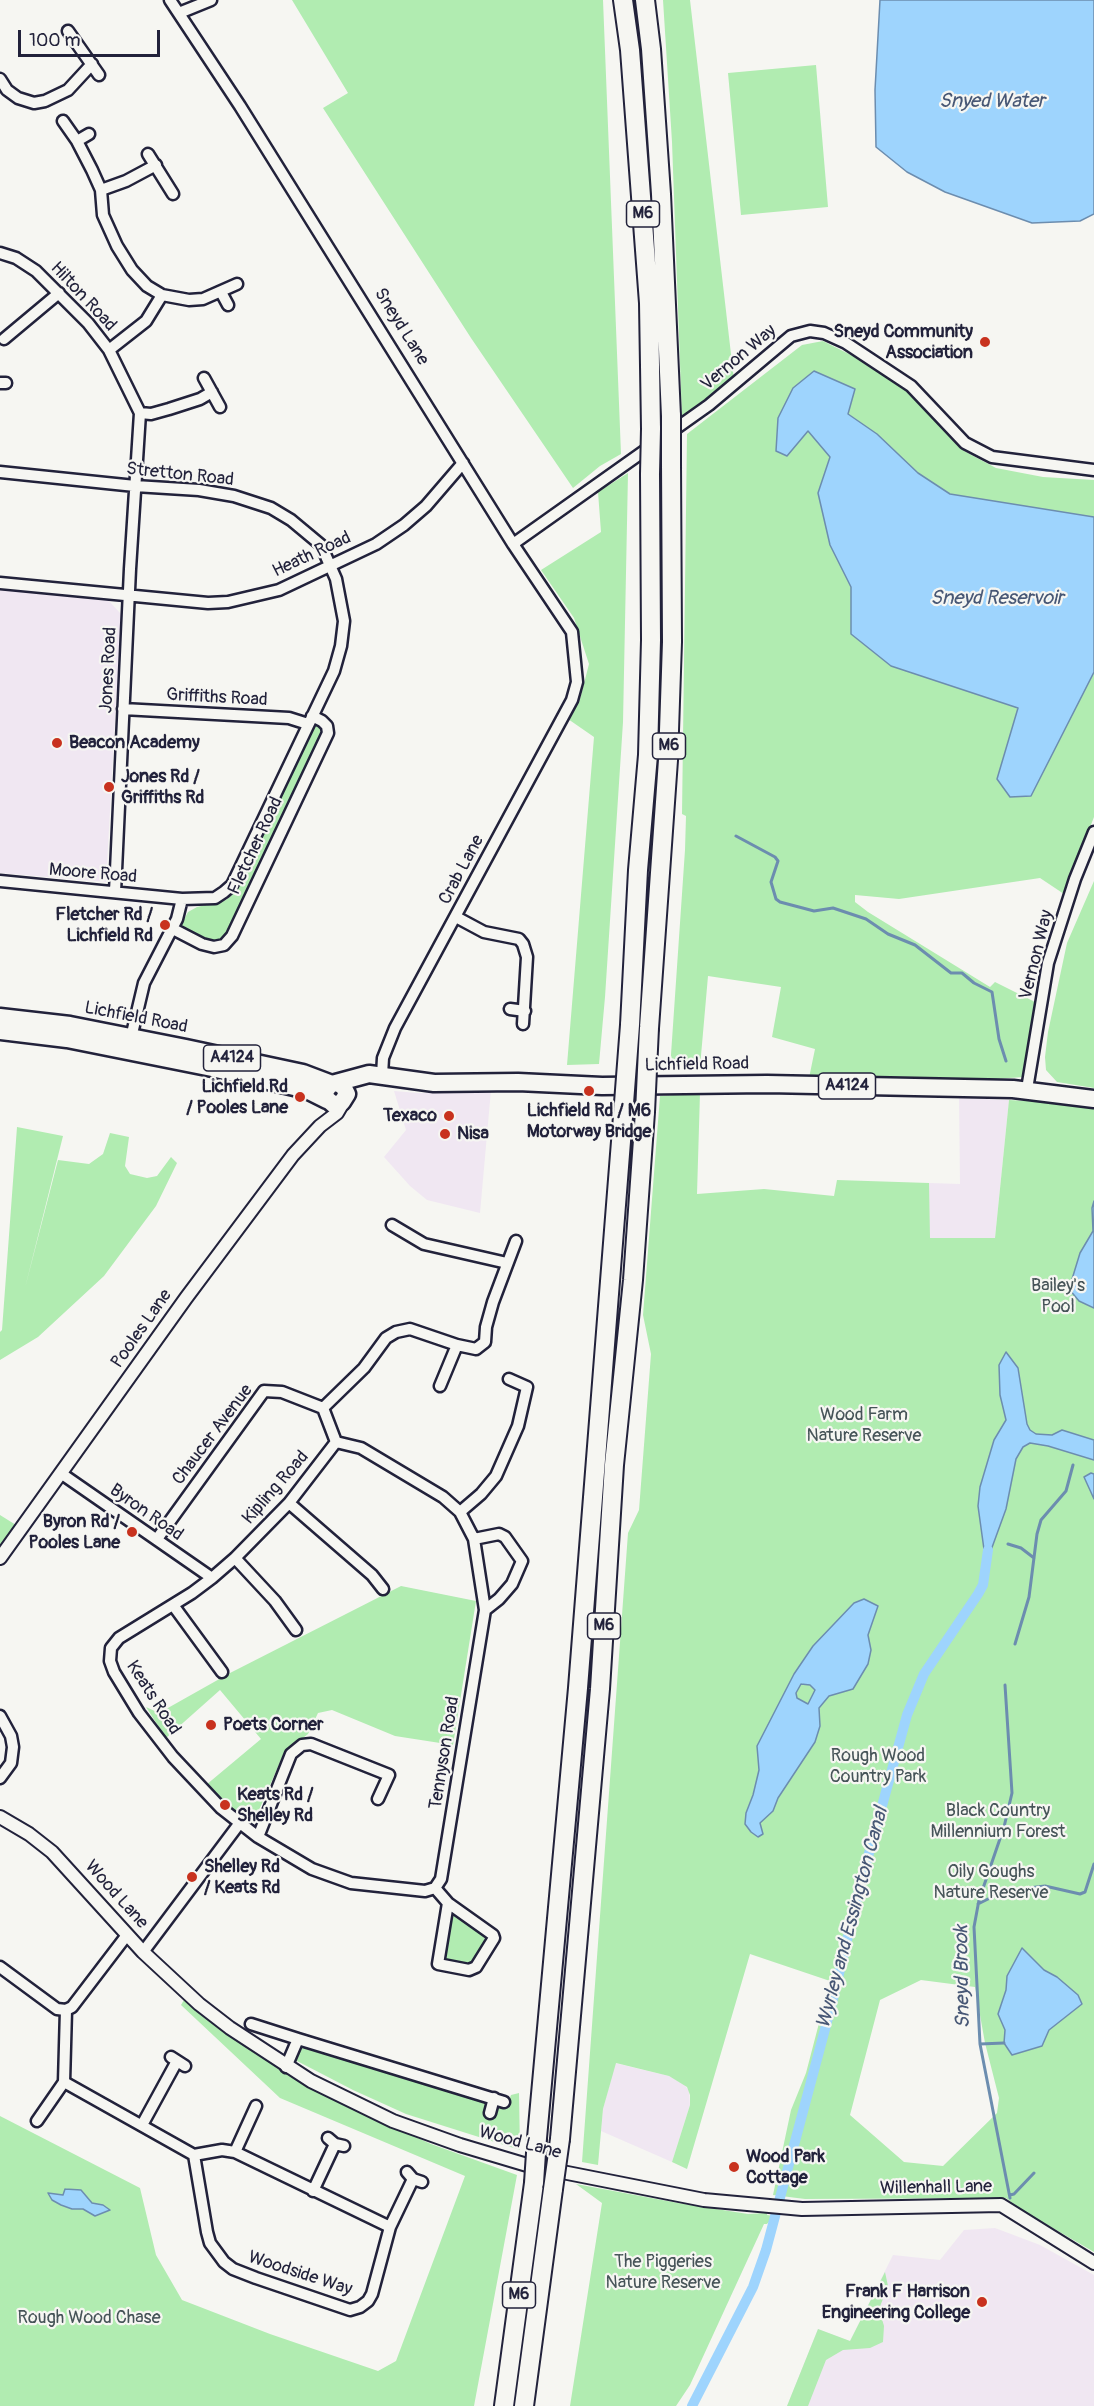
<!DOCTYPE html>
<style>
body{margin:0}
#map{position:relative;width:1094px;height:2406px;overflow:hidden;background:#f6f6f2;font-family:Pangolin,sans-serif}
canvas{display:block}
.scale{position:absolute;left:18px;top:30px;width:142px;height:27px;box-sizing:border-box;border:3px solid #22223b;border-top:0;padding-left:8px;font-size:18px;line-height:21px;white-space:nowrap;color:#22223b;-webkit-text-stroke:4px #f6f6f2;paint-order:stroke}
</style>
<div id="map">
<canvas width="1094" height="2406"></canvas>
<div class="scale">100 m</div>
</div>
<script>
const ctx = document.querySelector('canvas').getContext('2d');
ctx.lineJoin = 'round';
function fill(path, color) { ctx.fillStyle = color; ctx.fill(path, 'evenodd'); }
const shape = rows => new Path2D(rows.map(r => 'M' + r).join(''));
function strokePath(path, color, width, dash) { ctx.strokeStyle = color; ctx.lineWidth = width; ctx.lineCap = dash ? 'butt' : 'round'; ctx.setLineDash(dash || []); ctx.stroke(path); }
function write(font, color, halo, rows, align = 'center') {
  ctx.font = font + ' Pangolin,sans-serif'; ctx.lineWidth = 4.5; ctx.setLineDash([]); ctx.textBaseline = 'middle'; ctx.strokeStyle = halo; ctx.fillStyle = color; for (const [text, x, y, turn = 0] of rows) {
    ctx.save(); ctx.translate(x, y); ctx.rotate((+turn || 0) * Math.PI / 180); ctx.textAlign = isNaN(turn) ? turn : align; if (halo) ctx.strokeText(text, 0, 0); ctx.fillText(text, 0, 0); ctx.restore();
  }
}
fill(shape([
 [0,589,108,600,121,614,106,882,0,873],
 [491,1090,480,1213,427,1200,410,1186,384,1157,406,1130,394,1091,418,1093],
 [959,1098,1009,1100,995,1238,929,1238,929,1183,960,1184],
 [615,2063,669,2076,684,2084,689,2091,690,2105,672,2162,601,2131,603,2109],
 [995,2228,1040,2245,1094,2275,1094,2406,787,2406,818,2329,850,2341,893,2255,940,2260,964,2230]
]), '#f0e7f2');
fill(shape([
 [292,0,603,0,621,454,600,466,573,488,471,338,323,108,348,93],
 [663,0,690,0,734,380,682,419,672,142],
 [816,65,828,207,741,215,728,73],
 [823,341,875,367,913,393,964,451,996,468,1043,477,1094,480,1094,817,1064,894,1040,878,899,899,855,895,855,902,868,912,990,987,995,982,1037,1003,1028,1067,1023,1077,941,1083,809,1078,815,1049,772,1037,781,987,708,976,700,1067,670,1069,685,850,686,816,682,814,687,434,802,345],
 [628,473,623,722,605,997,599,1064,567,1065,594,737,568,719,580,699,589,664,574,618,541,570,601,532,598,492],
 [316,723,322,729,321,740,224,937,218,942,205,938,180,927,188,912,197,907,226,900,235,892],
 [1094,881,1094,1088,1057,1082,1046,1070,1045,1057,1048,1032,1067,943],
 [700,1093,697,1194,764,1189,834,1196,837,1180,929,1183,930,1238,995,1238,1009,1100,1063,1103,1094,1108,1094,2252,1020,2209,1006,2198,805,2199,773,2195,791,2110,806,2073,830,1981,750,1954,687,2169,672,2162,690,2105,690,2095,687,2087,669,2076,616,2063,603,2109,598,2165,582,2162,628,1533,639,1510,651,1354,643,1315,660,1096],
 [921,1980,975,1987,985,2043,999,2098,997,2113,943,2166,904,2162,850,2115,880,2000],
 [17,1127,63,1136,25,1288,58,1160,89,1164,103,1154,110,1133,129,1137,125,1166,130,1174,147,1178,157,1176,171,1157,177,1163,156,1206,104,1276,38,1337,0,1360,0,1332,2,1330],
 [0,1515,16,1525,0,1548],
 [401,1586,476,1601,453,1745,395,1736,332,1710,318,1713,308,1734,284,1753,252,1826,206,1785,261,1739,220,1690,166,1738,146,1707,159,1713,230,1673],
 [449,1913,478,1929,485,1939,480,1955,471,1965,449,1962,444,1956],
 [184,2000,284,2073,329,2098,431,2144,517,2175,474,2406,0,2406,0,2116,140,2188,156,2255,182,2300,270,2334,378,2371,396,2361,465,2176,280,2098,181,2005],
 [302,2046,484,2100,492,2115,499,2107,506,2108,511,2095,519,2093,520,2150,406,2114,353,2090,297,2061,295,2056,297,2050],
 [576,2184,678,2203,748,2214,767,2213,767,2215,774,2216,767,2224,764,2224,690,2385,676,2406,570,2406,602,2203],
 [885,2272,888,2286,879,2309,884,2326,883,2342,870,2348,843,2350,826,2360,808,2406,787,2406,818,2329,850,2341]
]), '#b1ecb1');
const water = shape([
 [880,0,1094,0,1094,214,1080,221,1032,223,945,192,907,172,876,147,875,90,880,0],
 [814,371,855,389,848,414,877,434,918,473,950,494,1094,517,1094,672,1031,796,1010,797,997,779,1018,708,891,666,851,634,851,587,830,545,818,493,830,457,808,431,787,456,776,451,778,418,793,388,814,371],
 [1094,1201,1094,1308,1079,1301,1069,1289,1080,1253,1093,1231,1092,1208,1094,1201],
 [1006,1352,1018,1368,1027,1424,1030,1430,1036,1434,1052,1435,1062,1430,1094,1440,1094,1460,1048,1446,1030,1443,1023,1447,1016,1459,1006,1509,986,1564,978,1506,980,1487,994,1440,1006,1420,1000,1395,999,1365,1006,1352],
 [1091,1473,1094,1474,1094,1499,1084,1477,1091,1473],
 [864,1599,878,1606,868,1635,871,1650,868,1664,853,1689,829,1696,819,1708,820,1726,815,1742,778,1798,773,1811,760,1823,763,1834,758,1837,751,1832,745,1824,746,1813,753,1795,759,1770,757,1746,794,1674,813,1646,854,1603,864,1599],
 [801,1684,810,1685,815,1690,808,1704,797,1698,796,1693,801,1684],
 [1022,1948,1044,1970,1057,1977,1078,1995,1082,2004,1049,2030,1042,2046,1012,2055,1004,2043,1005,2030,998,2014,1006,1990,1007,1976,1022,1948],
 [65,2189,81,2190,92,2203,103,2205,110,2210,95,2216,83,2209,72,2209,61,2205,52,2200,48,2193,63,2195,65,2189]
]);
fill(water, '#9ed4fd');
strokePath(water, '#6c8daf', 1.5);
strokePath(shape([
 [736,836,775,857,778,861,771,882,776,899,780,902,814,911,833,908,866,919,888,934,915,945,951,973,962,973,974,983,992,992,999,1039,1006,1061],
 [1008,1544,1021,1548,1034,1558],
 [1015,1644,1029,1597,1037,1534,1041,1520,1066,1491,1073,1465],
 [1005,1685,1012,1793,1004,1827,979,1900,974,1927,980,2044,1010,2198],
 [978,1904,1004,1891,1045,1886,1080,1894,1085,1892,1094,1864],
 [980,2044,1004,2043],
 [1010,2195,1014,2194,1034,2173]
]), '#6c8daf', 3);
strokePath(shape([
 [692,2406,753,2287,766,2250,832,2003,860,1886,907,1715,924,1674,978,1594,983,1585,988,1550]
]), '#9ed4fd', 10);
const minor = shape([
 [170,0,240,106,513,544,572,632,577,682,572,700,395,1028,383,1058,382,1075],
 [179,13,211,0],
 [68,31,99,75],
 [0,79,7,90,18,98,34,103,45,101,68,90,92,64],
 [63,121,77,141,92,170,101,190,103,215,117,246,132,270,147,286,162,295],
 [77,141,89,134],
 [148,154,173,194],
 [101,190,126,181,156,165],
 [0,253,16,258,36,271,88,323,109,350,140,413,130,569,115,892],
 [221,292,228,305],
 [4,339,59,293],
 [109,350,146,321,162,295,189,300,203,299,237,284],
 [204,378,220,407],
 [0,383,6,383],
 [140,413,151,414,169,409,200,399,212,392],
 [0,472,135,486,199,490,234,496,271,508,291,520,321,545,336,579,344,621,341,646,334,671,232,885,224,892,215,898,182,899,0,881],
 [513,544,709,405,791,336,810,331,824,333,846,343,911,386,965,443,992,457,1094,470],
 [0,583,208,603,228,602,279,590,376,544,404,525,426,506,463,463],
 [123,709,289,718,308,724],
 [456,917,484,932,519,939,523,944,527,957,523,1024],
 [173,929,202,944,214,947,224,945,232,936,328,733,327,726,322,721,312,716],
 [510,1009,525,1011],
 [130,1042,144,983,177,919,182,899],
 [1027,1089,1048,963,1075,879,1094,832],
 [392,1225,424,1244,507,1263],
 [440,1386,457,1345,476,1349,485,1342,486,1327,493,1302,516,1241],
 [323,1408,336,1442,289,1503,235,1558,212,1578,192,1593,119,1638,111,1648,110,1661,114,1672,139,1713,173,1757,221,1808,258,1837,312,1869,351,1883,425,1891,435,1888,441,1879,485,1610,474,1539,460,1512,443,1497,361,1448,336,1442],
 [62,1474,212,1578],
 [289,1503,372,1575,383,1589],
 [460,1512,481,1494,496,1476,518,1426,527,1387,509,1379],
 [157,1539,264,1391,282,1392,323,1408,364,1368,386,1338,396,1332,410,1329,457,1345],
 [474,1539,499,1534,505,1537,522,1561,512,1584,499,1599,485,1610],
 [235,1558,275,1601,296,1630],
 [173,1605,222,1672],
 [0,1716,11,1736,13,1747,11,1763,0,1778],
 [258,1837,291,1754,302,1745,311,1744,389,1775,378,1799],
 [435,1888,448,1903,493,1935,494,1938,476,1967,469,1970,438,1964,448,1903],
 [143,1952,239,1824],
 [0,1967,57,2009,66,2010,64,2082,194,2155,222,2150,235,2152,390,2227,372,2294,368,2301,360,2307,350,2310,256,2278,233,2269,224,2262,210,2243,207,2232,194,2155],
 [66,2010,72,2007,127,1935],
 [251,2024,298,2039],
 [171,2057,185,2066],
 [286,2067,298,2039,504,2102],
 [490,2113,494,2098],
 [37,2121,64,2082],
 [142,2125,177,2061],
 [328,2138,335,2144,344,2146],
 [235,2152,256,2106],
 [407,2172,413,2179,422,2182],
 [313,2191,335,2144],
 [390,2227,413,2179]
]);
const tertiary = shape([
 [0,1558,186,1298,293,1155,320,1126,337,1113,344,1101],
 [0,1817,29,1834,52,1852,143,1952,199,2004,230,2028,311,2081,393,2121,460,2145,527,2165,704,2200,802,2209,1001,2205,1094,2263]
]);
const primary = shape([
 [0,1017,70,1025,186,1048,303,1073,332,1084],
 [0,1031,67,1039,212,1068,307,1090,327,1100],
 [336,1083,343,1086,347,1094,342,1102,334,1105,326,1098,325,1092,329,1086,332,1084,369,1074,434,1083,518,1082,602,1086,767,1084,1013,1089,1094,1099]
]);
const motorway = shape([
 [623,0,630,50,649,303,651,429],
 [645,0,651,49,661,194,671,416],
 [630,1025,638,870,648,755,651,640,650,474],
 [649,1028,668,760,672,642,671,463],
 [537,2138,578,1688,623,1116],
 [560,2139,600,1689,614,1465,633,1280,645,1112],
 [504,2406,534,2183],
 [524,2406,553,2189]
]);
strokePath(minor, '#22223b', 15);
strokePath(tertiary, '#22223b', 16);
strokePath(primary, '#22223b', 21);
strokePath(motorway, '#22223b', 22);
strokePath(minor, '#f6f6f2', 10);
strokePath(tertiary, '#f6f6f2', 12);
strokePath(primary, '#f6f6f2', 16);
strokePath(motorway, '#f6f6f2', 18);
const motorwayBridge = shape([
 [671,463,671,416],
 [650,474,651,429],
 [645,1112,649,1028],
 [623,1116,630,1025],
 [534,2183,537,2138],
 [553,2189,560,2139]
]);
strokePath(motorwayBridge, '#22223b', 22, []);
strokePath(motorwayBridge, '#f6f6f2', 18);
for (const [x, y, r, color] of [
 [985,342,6,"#c8321e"],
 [57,743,6,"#c8321e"],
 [109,787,6,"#c8321e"],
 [165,925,6,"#c8321e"],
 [589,1091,6,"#c8321e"],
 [300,1097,6,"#c8321e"],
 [449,1116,6,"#c8321e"],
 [445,1134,6,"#c8321e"],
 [132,1532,6,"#c8321e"],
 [211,1725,6,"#c8321e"],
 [225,1805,6,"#c8321e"],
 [192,1877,6,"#c8321e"],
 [734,2167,6,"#c8321e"],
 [982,2302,6,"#c8321e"]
]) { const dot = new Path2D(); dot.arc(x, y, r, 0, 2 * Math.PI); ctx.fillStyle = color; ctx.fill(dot); strokePath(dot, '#f6f6f2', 2); }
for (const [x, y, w] of [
 [643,214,33],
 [669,746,33],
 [232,1058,57],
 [847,1086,57],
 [604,1626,33],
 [519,2295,33]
]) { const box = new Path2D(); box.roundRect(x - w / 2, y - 13, w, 26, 4.5); ctx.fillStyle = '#f6f6f2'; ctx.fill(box); strokePath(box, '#22223b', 1.5); }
write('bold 16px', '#22223b', null, [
 ["M6",643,214],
 ["M6",669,746],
 ["A4124",232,1058],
 ["A4124",847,1086],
 ["M6",604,1626],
 ["M6",519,2295]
]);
write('18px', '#22223b', '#f6f6f2', [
 ["Hilton Road",83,297,47],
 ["Sneyd Lane",401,327,58],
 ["Vernon Way",739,358,-40],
 ["Stretton Road",180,475,6],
 ["Heath Road",312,555,-25],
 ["Jones Road",109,670,-87],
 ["Griffiths Road",217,698,3],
 ["Fletcher Road",256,846,-65],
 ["Crab Lane",462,870,-62],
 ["Moore Road",93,874,5],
 ["Vernon Way",1037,955,-76],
 ["Lichfield Road",136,1018,11],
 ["Lichfield Road",697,1065,-1],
 ["Pooles Lane",142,1329,-55],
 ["Chaucer Avenue",213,1435,-53],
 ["Kipling Road",276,1488,-49],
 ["Byron Road",146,1513,35],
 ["Keats Road",153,1698,57],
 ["Tennyson Road",445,1753,-81],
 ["Wood Lane",116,1895,48],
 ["Wood Lane",520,2143,15],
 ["Willenhall Lane",936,2188,-1],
 ["Woodside Way",300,2274,18]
]);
write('bold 18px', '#22223b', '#f6f6f2', [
 ["Sneyd Community",973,332,"right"],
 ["Association",973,353,"right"],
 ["Beacon Academy",69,743],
 ["Jones Rd /",121,777],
 ["Griffiths Rd",121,798],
 ["Fletcher Rd /",153,915,"right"],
 ["Lichfield Rd",153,936,"right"],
 ["Lichfield Rd",288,1087,"right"],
 ["/ Pooles Lane",288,1108,"right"],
 ["Lichfield Rd / M6",589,1111,"center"],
 ["Motorway Bridge",589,1132,"center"],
 ["Texaco",437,1116,"right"],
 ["Nisa",457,1134],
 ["Byron Rd /",120,1522,"right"],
 ["Pooles Lane",120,1543,"right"],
 ["Poets Corner",223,1725],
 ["Keats Rd /",237,1795],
 ["Shelley Rd",237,1816],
 ["Shelley Rd",204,1867],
 ["/ Keats Rd",204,1888],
 ["Wood Park",746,2157],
 ["Cottage",746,2178],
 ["Frank F Harrison",970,2292,"right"],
 ["Engineering College",970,2313,"right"]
], 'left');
write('18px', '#465458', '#f6f6f2', [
 ["Bailey's",1058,1286],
 ["Pool",1058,1307],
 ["Wood Farm",864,1415],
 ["Nature Reserve",864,1436],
 ["Rough Wood",878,1756],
 ["Country Park",878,1777],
 ["Black Country",998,1811],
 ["Millennium Forest",998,1832],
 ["Oily Goughs",991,1872],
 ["Nature Reserve",991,1893],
 ["The Piggeries",663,2262],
 ["Nature Reserve",663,2283],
 ["Rough Wood Chase",89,2318]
]);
write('italic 20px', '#475775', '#f6f6f2', [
 ["Snyed Water",992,102],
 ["Sneyd Reservoir",997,599],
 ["Wyrley and Essington Canal",853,1918,-75],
 ["Sneyd Brook",963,1977,-91]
]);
</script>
